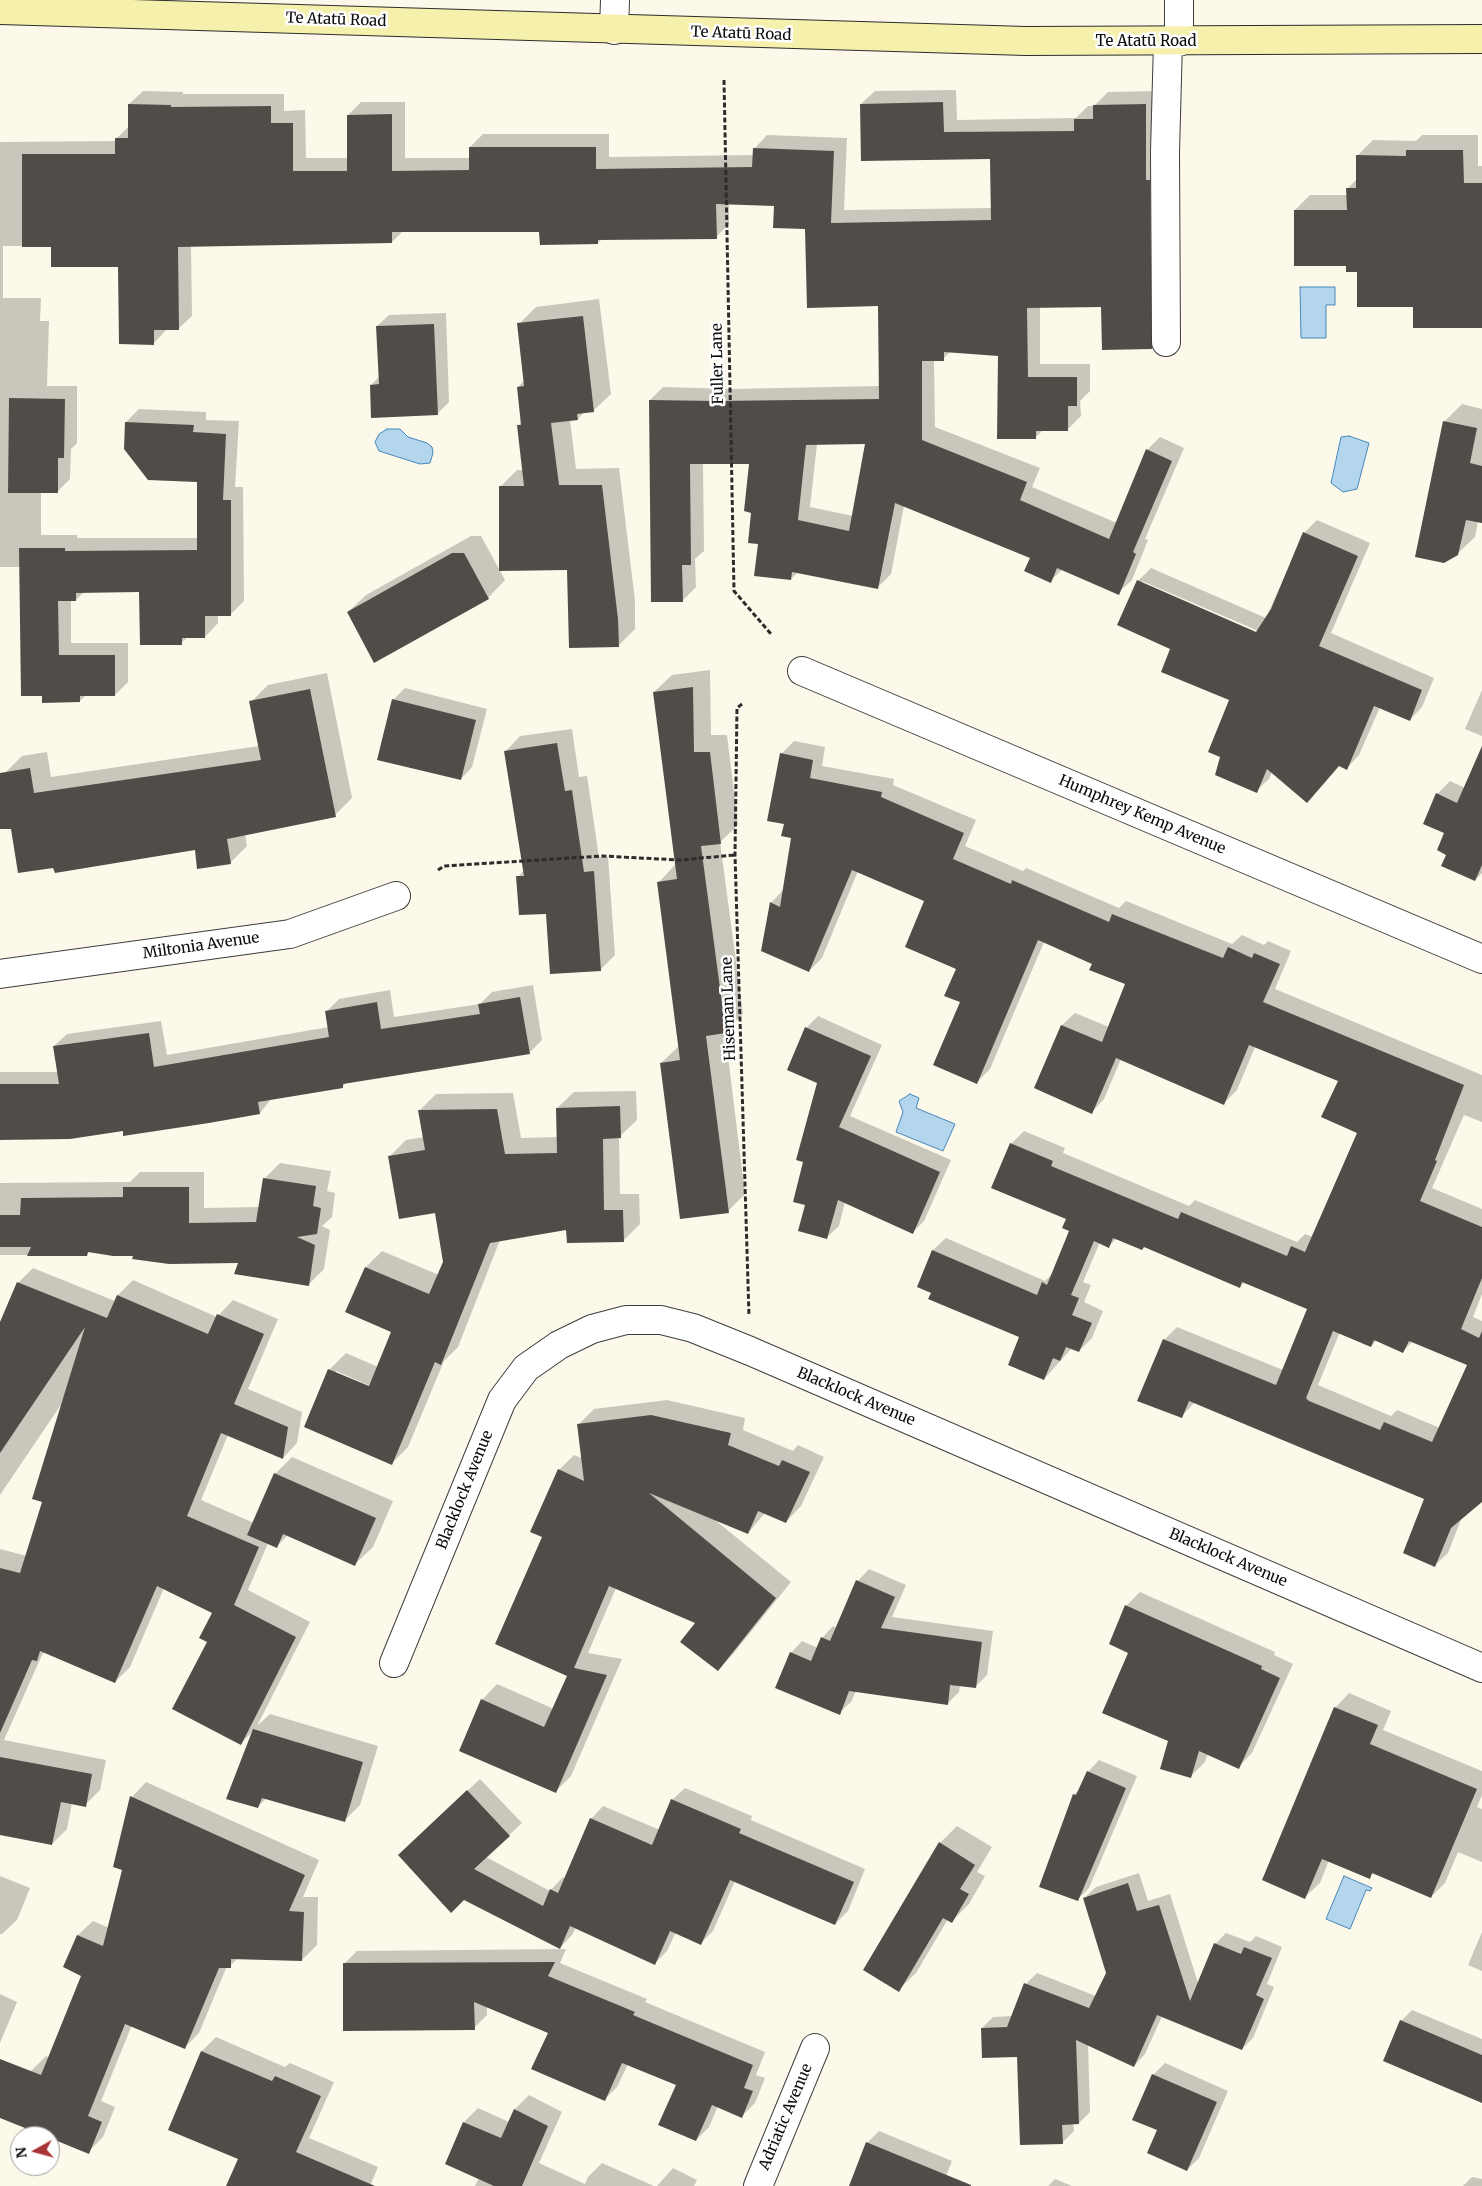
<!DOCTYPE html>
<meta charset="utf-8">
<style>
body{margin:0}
#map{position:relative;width:1482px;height:2186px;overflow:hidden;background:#fcf9ea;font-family:Merriweather,serif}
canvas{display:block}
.north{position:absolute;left:10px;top:2126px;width:50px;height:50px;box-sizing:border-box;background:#fff;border:1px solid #9d9d9d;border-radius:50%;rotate:263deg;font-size:14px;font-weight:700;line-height:20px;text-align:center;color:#0a0a0a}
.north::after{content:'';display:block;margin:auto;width:18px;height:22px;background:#a83435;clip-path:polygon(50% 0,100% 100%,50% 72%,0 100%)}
</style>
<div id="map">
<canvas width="1482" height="2186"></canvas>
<div class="north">N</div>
</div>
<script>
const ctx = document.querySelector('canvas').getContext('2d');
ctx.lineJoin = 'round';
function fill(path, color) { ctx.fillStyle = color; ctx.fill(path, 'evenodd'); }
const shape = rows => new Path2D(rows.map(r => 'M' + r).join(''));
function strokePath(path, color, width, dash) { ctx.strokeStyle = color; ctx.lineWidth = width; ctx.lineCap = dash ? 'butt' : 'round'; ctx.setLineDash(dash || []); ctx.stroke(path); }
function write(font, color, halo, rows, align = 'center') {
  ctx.font = font + ' Merriweather,serif'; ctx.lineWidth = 5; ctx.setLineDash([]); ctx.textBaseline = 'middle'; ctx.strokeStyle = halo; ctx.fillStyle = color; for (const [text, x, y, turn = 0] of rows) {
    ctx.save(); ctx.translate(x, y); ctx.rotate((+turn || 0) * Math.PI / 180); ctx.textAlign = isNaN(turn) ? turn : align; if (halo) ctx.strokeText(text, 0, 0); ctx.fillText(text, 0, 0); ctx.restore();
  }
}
const water = shape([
 [1300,287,1335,287,1335,305,1326,305,1326,338,1301,338,1300,287],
 [387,429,400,429,408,437,427,443,432,447,433,453,430,463,420,464,379,451,375,442,379,434,387,429],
 [1349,436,1369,443,1357,489,1343,492,1331,483,1341,437,1349,436],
 [910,1094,919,1098,916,1108,955,1124,943,1151,896,1132,903,1112,899,1101,910,1094],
 [1344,1876,1372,1888,1370,1891,1366,1890,1350,1929,1326,1919,1344,1876]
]);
fill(water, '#b4d6ed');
strokePath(water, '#4587bb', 1);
fill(shape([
 [956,90,957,120,1076,118,1088,106,1094,106,1108,92,1159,91,1165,334,1152,348,1102,306,1040,307,1040,364,1090,364,1090,391,1080,401,1081,416,1067,430,1043,430,1035,438,999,355,951,351,943,359,934,360,935,427,1040,468,1032,487,1117,523,1147,450,1160,437,1184,448,1145,539,1148,540,1132,580,1118,593,1063,569,1050,581,1031,557,904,506,891,574,878,587,798,572,791,579,759,543,753,511,751,463,703,463,704,551,695,559,696,587,683,600,650,400,663,387,730,389,880,386,880,305,807,228,775,205,729,203,729,224,716,237,602,239,598,243,541,230,403,231,392,242,191,245,192,316,178,329,167,329,154,343,120,266,52,246,3,246,3,298,41,298,40,321,49,321,47,386,77,386,77,443,71,449,70,479,57,492,41,492,41,535,77,535,77,538,198,538,198,481,126,422,139,409,206,412,206,420,239,421,235,487,243,487,244,601,230,615,218,615,218,623,205,637,188,637,181,643,141,591,84,592,76,600,71,600,71,643,128,643,128,682,115,695,86,695,80,701,43,701,20,567,0,567,0,142,117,141,117,138,129,126,129,104,143,91,183,92,183,94,284,94,284,111,305,110,306,158,348,158,348,115,361,102,405,102,405,158,470,158,470,147,483,134,609,134,609,157,754,155,754,149,767,135,847,138,844,210,992,208,992,157,861,104,875,91],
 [866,442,853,516,810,507,817,444],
 [1422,135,1478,135,1478,166,1482,166,1482,327,1414,305,1348,265,1295,210,1310,195,1348,195,1348,188,1357,179,1357,156,1373,140,1416,141],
 [599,299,611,394,593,411,584,412,578,419,570,420,576,469,619,468,635,601,635,629,618,646,568,569,500,487,517,470,524,470,518,426,522,422,518,387,525,380,519,324,536,307],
 [446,313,449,402,437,414,371,385,380,376,377,326,389,315],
 [1462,404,1482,409,1482,522,1478,521,1475,537,1457,554,1444,422],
 [1317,520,1370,543,1331,633,1434,678,1422,707,1410,720,1380,707,1359,755,1347,768,1340,765,1272,772,1269,779,1256,791,1222,756,1231,700,1172,648,1138,581,1151,568,1266,618,1304,533],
 [1142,581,1263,633,1262,636,1142,583],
 [471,536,481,536,505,580,488,598,348,612,366,595],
 [710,670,711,735,727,735,738,825,720,842,743,1014,725,1032,745,1194,728,1211,661,1063,679,1046,658,883,675,865,654,692,672,675],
 [327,673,352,798,335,815,245,834,247,846,230,863,196,848,56,872,5,773,22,756,47,752,51,777,259,746,251,702,268,685],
 [405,688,487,709,472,767,461,779,393,700],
 [1482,690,1482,736,1465,729],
 [572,729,579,777,587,776,599,857,608,857,615,955,600,970,547,912,518,877,524,870,506,751,520,736],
 [794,741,825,747,822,766,894,779,893,785,976,820,965,846,1023,871,1026,868,1119,908,1126,901,1232,944,1242,935,1264,945,1268,941,1291,951,1275,989,1482,1075,1482,1122,1464,1115,1432,1188,1482,1209,1482,1294,1473,1317,1482,1321,1482,1501,1462,1517,1448,1553,1435,1565,1426,1498,1195,1402,1182,1416,1164,1340,1177,1327,1283,1370,1308,1308,1245,1282,1240,1286,1145,1246,1117,1238,1109,1246,1100,1242,1083,1282,1091,1285,1084,1302,1103,1311,1092,1338,1079,1351,1072,1348,1044,1379,1021,1337,918,1286,933,1250,946,1238,1045,1281,1053,1273,1070,1230,1068,1219,1011,1144,1024,1131,1065,1148,1063,1153,1189,1206,1195,1200,1297,1242,1305,1234,1313,1237,1359,1133,1339,1081,1255,1047,1237,1090,1224,1103,1121,1059,1104,1099,1092,1112,1035,1088,1062,1025,1075,1013,1109,1027,1126,984,1094,963,1044,942,990,1069,977,1082,961,1002,957,968,926,900,858,871,822,958,809,971,771,903,784,889,792,837,785,823,781,754],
 [1340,1332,1371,1346,1377,1340,1403,1351,1413,1341,1468,1364,1440,1428,1397,1410,1391,1416,1318,1385],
 [1482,756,1482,873,1475,880,1448,854,1437,794,1450,781,1465,788],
 [533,985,542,1040,529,1053,347,1082,342,1087,272,1098,260,1113,124,1129,0,1138,0,1072,58,1072,54,1046,67,1034,161,1021,167,1055,329,1027,326,1012,339,999,390,990,394,1017,480,1004,492,992],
 [818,1016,882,1045,850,1116,951,1160,924,1221,913,1232,845,1202,839,1226,827,1237,807,1204,805,1161,818,1083,806,1028],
 [636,1091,637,1120,619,1137,620,1194,639,1194,640,1224,623,1241,568,1229,500,1240,458,1347,444,1361,408,1447,392,1463,329,1370,346,1353,378,1367,393,1332,347,1312,366,1267,382,1251,439,1275,444,1262,436,1211,389,1157,406,1140,424,1137,420,1110,436,1094,513,1093,521,1138,558,1137,557,1108,574,1092],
 [336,1371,375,1388,374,1390,336,1374],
 [280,1163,331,1171,327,1191,335,1193,332,1217,322,1226,330,1230,324,1269,309,1284,240,1262,90,1251,86,1255,0,1255,0,1183,130,1182,140,1172,204,1172,204,1208,260,1207,264,1179],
 [33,1268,115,1301,118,1295,133,1280,217,1317,233,1300,278,1319,248,1389,302,1412,297,1443,283,1458,228,1435,201,1500,254,1523,275,1474,292,1457,393,1501,373,1547,355,1564,288,1535,276,1547,268,1543,248,1590,310,1622,257,1726,270,1714,378,1746,360,1805,344,1821,267,1798,257,1807,254,1730,241,1743,209,1641,214,1612,164,1588,130,1667,115,1682,45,1652,42,1655,4,1740,106,1760,100,1790,85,1805,72,1803,67,1829,52,1844,0,1834,0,1549,27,1556,85,1369,0,1495,0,1326,18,1283],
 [667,1400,745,1418,743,1430,793,1451,798,1445,824,1457,801,1506,786,1522,765,1513,748,1533,715,1520,791,1582,733,1654,718,1670,697,1622,616,1588,588,1653,622,1659,571,1776,556,1791,482,1700,497,1684,554,1709,568,1675,543,1536,559,1470,574,1455,582,1458,579,1424,594,1409],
 [869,1569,906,1585,892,1617,993,1631,987,1675,975,1687,960,1685,959,1692,948,1703,856,1691,851,1702,839,1713,791,1653,802,1641,818,1648,822,1638,833,1626,837,1628,858,1581],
 [1140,1592,1275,1652,1274,1655,1293,1664,1252,1753,1238,1767,1208,1753,1205,1762,1191,1776,1169,1740,1130,1652,1126,1606],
 [1349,1693,1391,1711,1383,1730,1482,1771,1482,1795,1477,1807,1482,1809,1482,1862,1458,1852,1445,1883,1431,1897,1374,1873,1369,1877,1329,1860,1320,1883,1305,1897,1335,1708],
 [1099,1760,1137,1776,1089,1888,1077,1900,1074,1795,1080,1789,1088,1772],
 [480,1779,522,1823,486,1857,550,1891,563,1877,565,1878,591,1819,603,1806,660,1830,672,1800,685,1788,752,1816,751,1820,865,1869,848,1911,835,1924,735,1881,713,1931,701,1943,676,1932,667,1951,655,1963,576,1927,572,1935,560,1948,412,1843],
 [146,1782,319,1860,303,1897,318,1897,317,1945,302,1960,238,1958,230,1966,227,1966,199,2033,184,2048,132,2025,101,2101,115,2107,103,2137,88,2152,48,2136,31,2071,46,2056,50,2058,83,1975,64,1966,78,1935,93,1921,109,1928,124,1869,132,1797],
 [957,1826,992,1847,977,1872,985,1876,969,1904,952,1921,948,1919,916,1973,898,1990,940,1843],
 [1139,1873,1148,1901,1170,1894,1198,1983,1215,1944,1226,1933,1250,1942,1256,1936,1282,1947,1267,1984,1274,1987,1253,2038,1242,2049,1162,2016,1145,2054,1134,2066,1088,2044,1090,2112,1079,2123,1073,2123,1074,2131,1062,2143,1018,2055,982,2028,993,2017,1013,2016,1026,1984,1037,1973,1096,1996,1107,1973,1084,1898,1096,1887],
 [0,1876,30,1888,17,1920,2,1934,0,1934],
 [1482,1932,1482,1971,1468,1965],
 [566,1949,560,1963,647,1999,645,2002,765,2052,756,2075,765,2078,755,2103,742,2116,718,2106,709,2127,696,2140,678,2084,628,2064,617,2087,604,2100,549,2032,487,2006,487,2015,474,2028,344,1964,357,1951],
 [0,1994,17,2002,0,2043],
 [1412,2010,1482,2039,1482,2101,1401,2021],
 [216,2037,285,2067,290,2063,334,2082,309,2138,378,2167,370,2186,228,2186,240,2159,170,2129,202,2051],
 [1165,2063,1228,2091,1199,2158,1187,2170,1153,2075],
 [529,2095,562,2112,539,2163,585,2184,588,2177,602,2163,654,2186,475,2186,479,2178,464,2122,478,2108,509,2122,515,2109],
 [879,2131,952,2161,942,2186,850,2186,867,2143],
 [673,2168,697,2180,694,2186,657,2186],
 [1472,2177,1482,2179,1482,2186,1463,2186],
 [1055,2179,1072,2186,1048,2186]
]), '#0003');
fill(shape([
 [943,102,944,132,1074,131,1074,119,1093,119,1093,105,1146,104,1146,180,1150,180,1152,349,1102,350,1101,307,1027,308,1028,377,1077,377,1077,406,1068,406,1068,431,1036,431,1036,439,997,439,998,356,944,352,944,361,922,361,922,440,1027,482,1020,500,1109,539,1146,449,1172,461,1133,552,1136,554,1119,595,1057,568,1051,583,1024,571,1030,558,895,503,878,589,792,572,791,580,754,576,758,544,748,543,751,513,744,511,749,464,690,464,691,565,682,565,683,602,651,602,649,400,716,401,879,399,878,306,807,308,805,229,773,228,774,206,716,204,717,239,598,240,598,244,540,245,539,232,392,232,392,243,178,247,179,330,154,330,154,345,119,344,118,267,51,267,51,247,22,247,22,154,115,154,115,138,128,138,128,104,171,105,171,107,271,106,271,123,293,123,293,171,347,171,347,115,392,114,392,171,469,170,469,147,596,147,596,169,752,167,753,148,834,151,831,223,991,220,990,159,861,161,860,104],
 [865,444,849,531,798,520,806,445],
 [1406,150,1463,150,1464,183,1482,183,1482,328,1413,328,1413,307,1357,307,1357,272,1346,272,1346,266,1294,266,1294,210,1347,210,1346,188,1356,188,1356,155,1406,156],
 [583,316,594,412,577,414,578,420,551,423,559,485,602,485,618,619,619,647,569,648,567,570,499,571,499,486,524,486,517,425,521,425,517,387,524,386,517,323],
 [434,324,438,415,371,418,370,385,379,384,376,326],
 [9,398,65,399,64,458,58,458,58,493,8,493],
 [1443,421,1477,428,1470,463,1482,466,1482,523,1466,520,1458,555,1444,563,1415,557],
 [125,422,194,425,193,432,226,434,223,500,231,500,231,616,205,616,205,638,182,638,182,645,140,645,139,592,76,593,76,601,58,601,59,655,115,655,115,696,80,696,80,702,42,703,42,696,21,696,19,548,65,548,65,551,197,550,197,482,148,480,124,449],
 [1303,532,1358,556,1319,646,1422,690,1410,721,1374,706,1347,770,1339,766,1307,803,1267,769,1257,793,1215,775,1220,757,1208,752,1229,700,1161,672,1170,649,1117,625,1137,580,1256,632,1271,609],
 [452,553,464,553,489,599,374,663,347,612],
 [693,687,694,752,710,752,721,844,701,846,726,1033,706,1036,729,1213,680,1219,660,1063,680,1060,657,882,677,879,653,692],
 [310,689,336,817,227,839,231,864,197,869,195,850,55,873,53,868,18,873,11,829,0,829,0,773,30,768,34,793,261,760,249,701],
 [392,699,476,720,461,780,377,760],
 [557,743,565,791,572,790,584,872,594,871,601,971,550,974,546,914,519,915,516,876,524,876,504,751],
 [1482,746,1482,865,1475,881,1441,866,1446,855,1437,850,1444,833,1423,824,1436,793,1457,803],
 [780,753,813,760,810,778,882,792,881,797,964,833,953,859,1011,884,1012,880,1109,922,1112,914,1223,958,1228,947,1252,958,1254,953,1280,964,1263,1002,1464,1085,1435,1160,1437,1161,1420,1201,1482,1227,1482,1278,1461,1329,1479,1338,1482,1331,1482,1502,1451,1528,1435,1567,1403,1553,1424,1499,1189,1401,1182,1418,1137,1401,1163,1339,1276,1385,1307,1309,1242,1282,1240,1288,1144,1247,1142,1250,1113,1238,1109,1248,1094,1241,1071,1295,1079,1298,1072,1315,1092,1323,1079,1352,1066,1347,1060,1361,1053,1358,1044,1380,1008,1365,1019,1337,928,1299,931,1293,917,1287,932,1250,1037,1295,1042,1282,1047,1285,1069,1231,1062,1228,1066,1219,991,1188,1010,1143,1053,1161,1051,1166,1178,1219,1181,1212,1287,1256,1291,1246,1305,1252,1357,1133,1321,1117,1338,1081,1249,1045,1224,1105,1116,1058,1092,1114,1034,1088,1061,1025,1102,1042,1125,984,1089,970,1092,964,1038,940,977,1084,933,1065,960,1002,944,996,956,969,905,947,924,901,852,870,809,972,761,951,770,902,780,907,791,838,781,836,784,824,767,821],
 [1333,1331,1371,1347,1374,1340,1403,1353,1409,1341,1467,1365,1432,1442,1384,1422,1380,1430,1309,1401,1306,1398],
 [520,997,530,1054,343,1084,343,1088,258,1102,260,1114,209,1123,123,1136,123,1131,70,1139,0,1140,0,1084,59,1084,53,1046,149,1033,154,1067,329,1037,325,1011,377,1002,381,1029,480,1014,478,1004],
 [805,1027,871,1056,839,1127,940,1172,913,1234,838,1200,827,1239,798,1231,805,1205,793,1202,803,1162,796,1160,817,1083,787,1070],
 [620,1106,621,1138,603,1139,604,1210,623,1210,624,1242,567,1243,566,1230,490,1243,441,1365,435,1362,392,1465,304,1427,328,1369,369,1386,391,1332,345,1312,365,1267,429,1294,443,1262,435,1213,399,1219,388,1156,425,1150,418,1110,497,1109,505,1154,557,1153,556,1108],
 [263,1178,316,1186,313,1206,321,1208,317,1234,297,1237,315,1245,309,1286,234,1274,238,1263,169,1264,132,1259,133,1256,113,1256,88,1252,87,1256,27,1256,31,1247,0,1247,0,1215,20,1215,21,1198,123,1197,123,1187,189,1187,189,1223,256,1222],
 [17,1282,107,1318,117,1295,208,1334,217,1314,264,1334,234,1404,288,1427,283,1459,221,1433,187,1516,259,1547,234,1605,296,1637,241,1745,172,1709,207,1642,199,1638,212,1613,157,1586,115,1683,40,1651,37,1661,32,1660,0,1733,0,1568,20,1573,42,1502,32,1499,85,1327,0,1453,0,1322],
 [651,1415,731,1433,728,1445,779,1466,782,1460,810,1472,786,1523,758,1511,748,1534,649,1493,776,1598,718,1671,680,1642,695,1623,609,1586,574,1668,607,1675,556,1793,459,1751,481,1699,544,1727,567,1676,495,1644,542,1537,530,1532,558,1469,584,1481,577,1424],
 [274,1473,376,1518,355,1566,283,1534,277,1548,247,1535],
 [856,1580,895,1597,881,1628,982,1642,976,1688,950,1685,948,1705,849,1691,840,1715,775,1688,790,1652,811,1661,821,1637,830,1641],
 [1125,1605,1262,1666,1261,1669,1280,1678,1239,1769,1199,1751,1191,1778,1160,1769,1168,1741,1102,1713,1128,1653,1109,1644],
 [1334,1707,1378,1725,1370,1744,1477,1789,1431,1898,1372,1873,1370,1879,1322,1859,1305,1899,1262,1880],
 [253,1729,363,1762,345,1822,262,1798,258,1808,226,1799],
 [0,1757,92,1774,86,1807,61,1802,52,1845,0,1835],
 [1087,1771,1126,1788,1078,1901,1039,1887,1073,1794,1076,1795],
 [467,1790,510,1836,474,1869,543,1906,550,1889,558,1893,590,1818,652,1845,671,1799,741,1829,739,1833,854,1882,835,1925,730,1880,701,1945,670,1931,655,1965,570,1926,560,1949,464,1900,451,1913,398,1855],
 [130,1796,305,1875,289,1911,304,1912,302,1961,231,1959,231,1968,219,1968,185,2049,125,2024,88,2116,102,2122,89,2154,50,2138,50,2136,45,2136,0,2118,0,2059,41,2075,81,1976,63,1967,77,1935,103,1946,122,1870,113,1867],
 [939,1842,975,1865,960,1889,969,1894,952,1923,943,1918,899,1992,863,1970],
 [1128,1883,1137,1911,1159,1905,1190,2001,1214,1943,1241,1954,1244,1947,1272,1958,1256,1995,1264,1999,1242,2050,1157,2015,1134,2067,1076,2040,1079,2124,1062,2125,1063,2144,1020,2145,1017,2057,982,2058,981,2028,1007,2027,1024,1983,1089,2008,1106,1973,1083,1898],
 [555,1962,548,1976,635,2012,633,2015,753,2065,744,2088,753,2091,742,2118,712,2105,696,2141,658,2125,676,2085,622,2063,605,2101,531,2069,548,2033,474,2002,475,2030,343,2031,343,1963],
 [1400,2020,1482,2055,1482,2103,1383,2061],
 [201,2051,272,2081,275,2076,321,2096,296,2152,375,2186,226,2186,238,2159,168,2130],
 [1152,2074,1217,2102,1187,2171,1147,2153,1157,2130,1132,2120],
 [514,2109,548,2126,522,2186,494,2186,445,2164,463,2122,501,2138],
 [866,2142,971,2185,971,2186,849,2186]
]), '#514c48');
const minor = shape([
 [1179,0,1179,42],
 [614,30,615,0],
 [1166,342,1165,152,1168,42],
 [802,671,1482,959],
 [0,974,290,934,396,896],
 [394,1663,502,1400,526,1368,559,1345,592,1329,626,1320,661,1320,693,1328,750,1351,1482,1668],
 [758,2186,815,2048]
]);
const secondary = shape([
 [0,10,1026,41,1482,39]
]);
strokePath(minor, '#3d3d3d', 30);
strokePath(secondary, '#2c2c2c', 30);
strokePath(shape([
 [724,80,734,591,771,634],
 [742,704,737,708,735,855,749,1316],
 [438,870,444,866,602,856,680,860,735,855]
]), '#2c2c2c', 3, [5, 2.5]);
strokePath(minor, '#fff', 28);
strokePath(secondary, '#f5f0ac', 28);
write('15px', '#0a0a0a', '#fff', [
 ["Te Atatū Road",336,20,2],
 ["Te Atatū Road",741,34,2],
 ["Te Atatū Road",1146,42],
 ["Fuller Lane",718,364,-91],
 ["Humphrey Kemp Avenue",1142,815,23],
 ["Miltonia Avenue",201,946,-8],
 ["Hiseman Lane",729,1009,-92],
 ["Blacklock Avenue",856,1397,23],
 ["Blacklock Avenue",465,1490,-68],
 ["Blacklock Avenue",1228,1558,23],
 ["Adriatic Avenue",786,2117,-67]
]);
</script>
